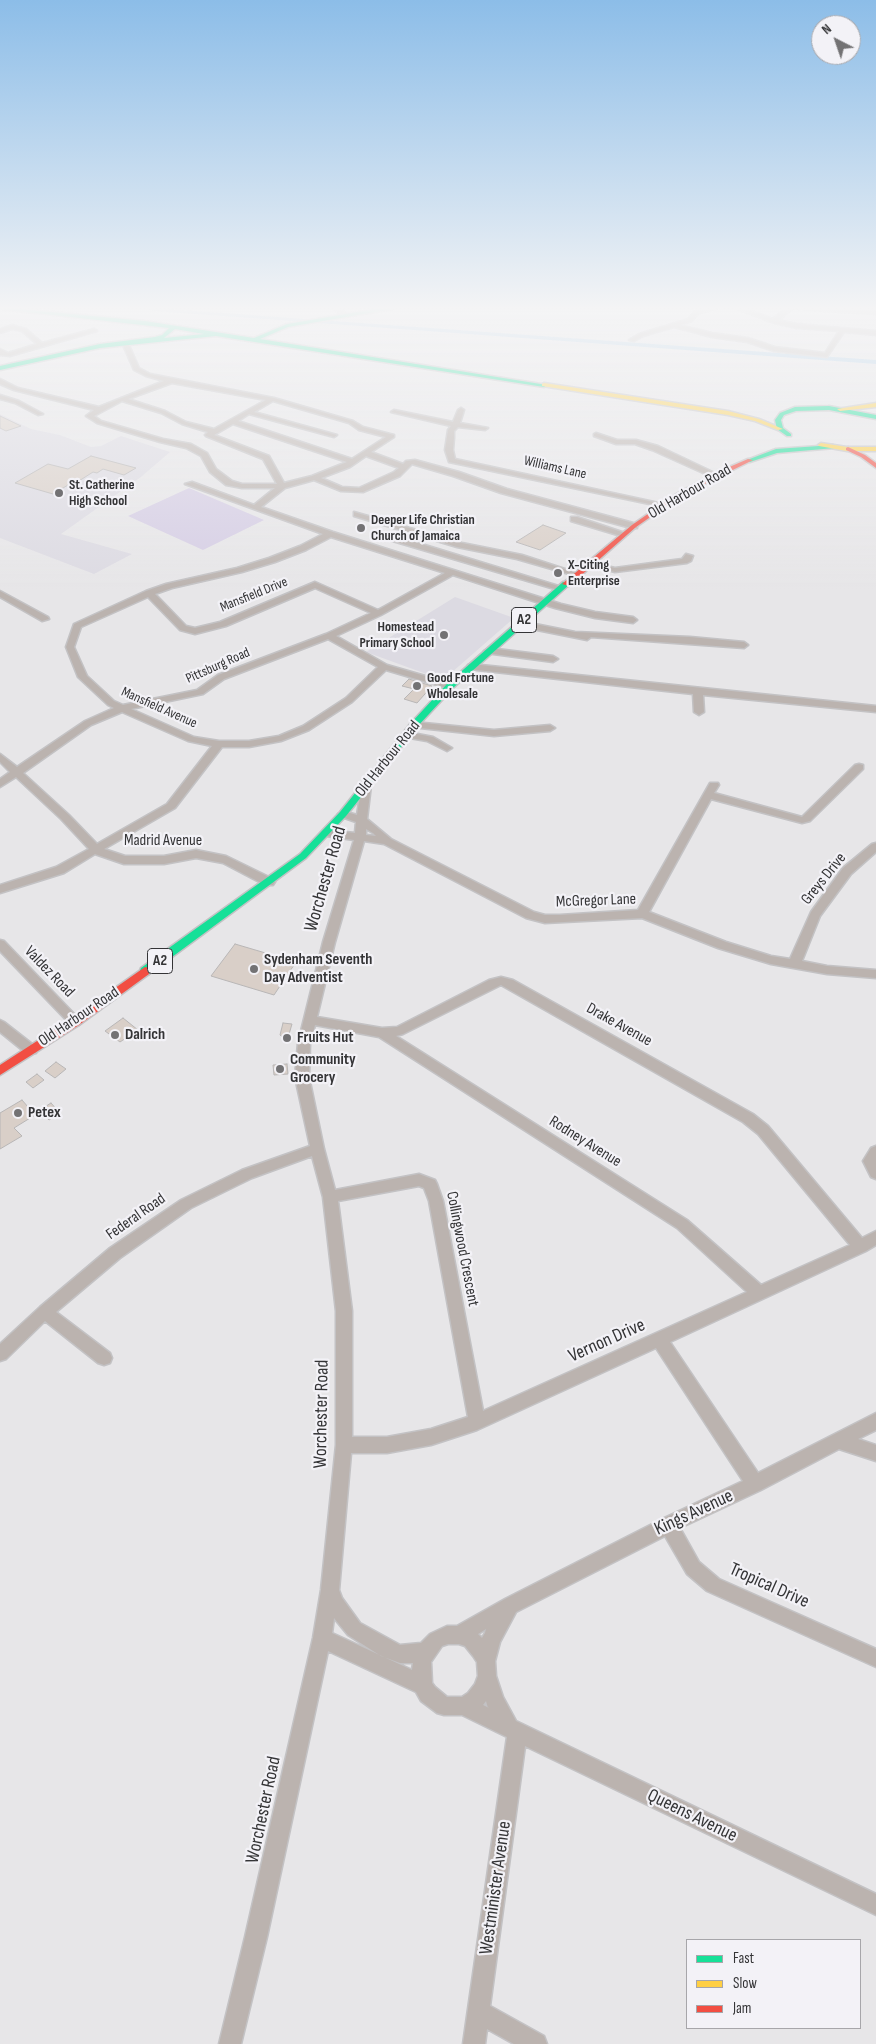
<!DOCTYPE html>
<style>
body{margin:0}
#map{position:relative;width:876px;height:2044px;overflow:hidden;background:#e7e6e8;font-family:"Sofia Sans Condensed",sans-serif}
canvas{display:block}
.legend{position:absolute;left:686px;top:1939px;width:175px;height:90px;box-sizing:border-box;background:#f3f2f7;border:1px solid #a7a6aa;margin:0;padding:6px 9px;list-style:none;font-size:15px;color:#343436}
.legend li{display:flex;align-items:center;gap:10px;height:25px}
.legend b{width:25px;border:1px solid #a7a6aa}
.north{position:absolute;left:811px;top:15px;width:50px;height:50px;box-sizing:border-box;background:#f3f2f7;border:1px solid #a7a6aa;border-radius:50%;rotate:319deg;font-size:14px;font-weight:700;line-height:20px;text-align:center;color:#343436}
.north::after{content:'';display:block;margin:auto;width:18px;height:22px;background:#737274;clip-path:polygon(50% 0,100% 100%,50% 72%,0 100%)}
</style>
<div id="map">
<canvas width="876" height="2044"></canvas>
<ul class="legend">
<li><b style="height:6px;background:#16e098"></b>Fast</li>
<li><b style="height:6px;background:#ffcf43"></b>Slow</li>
<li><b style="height:6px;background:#f24e42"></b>Jam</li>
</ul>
<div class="north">N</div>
</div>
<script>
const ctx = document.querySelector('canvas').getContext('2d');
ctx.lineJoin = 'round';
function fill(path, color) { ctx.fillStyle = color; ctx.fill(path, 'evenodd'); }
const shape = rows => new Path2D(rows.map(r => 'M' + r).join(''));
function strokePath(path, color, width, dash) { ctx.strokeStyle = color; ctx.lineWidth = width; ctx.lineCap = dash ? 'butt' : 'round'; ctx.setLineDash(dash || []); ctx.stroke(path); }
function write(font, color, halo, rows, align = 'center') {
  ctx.font = font + ' "Sofia Sans Condensed",sans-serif'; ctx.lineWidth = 4.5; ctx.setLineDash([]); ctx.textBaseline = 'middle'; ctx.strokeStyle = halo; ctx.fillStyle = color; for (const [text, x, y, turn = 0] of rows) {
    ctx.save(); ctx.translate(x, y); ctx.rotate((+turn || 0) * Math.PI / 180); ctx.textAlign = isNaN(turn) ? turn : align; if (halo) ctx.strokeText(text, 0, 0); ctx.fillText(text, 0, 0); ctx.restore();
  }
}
fill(shape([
 [0,414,31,429,60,435,91,447,101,446,121,436,170,452,141,477,61,534,132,554,94,574,0,538],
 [455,597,514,618,443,680,366,652]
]), '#dcdae2');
fill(shape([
 [189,488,264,520,203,550,128,516]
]), '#d5cde4');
fill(shape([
 [139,307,876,360,876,364,155,311,139,307]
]), '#a3cae8');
const building = shape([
 [0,416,21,426,6,431,0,428,0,416],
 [91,456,136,468,124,475,103,469,97,473,93,472,71,486,68,485,53,494,15,483,48,464,68,469,91,456],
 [543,525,566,533,540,550,516,542,543,525],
 [409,679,432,686,417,703,404,699,414,689,402,686,409,679],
 [235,944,296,962,274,995,211,976,235,944],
 [123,1018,138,1030,120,1042,105,1031,123,1018],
 [283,1023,292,1024,287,1041,280,1035,283,1023],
 [56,1062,66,1069,55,1078,45,1071,56,1062],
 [287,1064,288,1074,274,1075,273,1065,287,1064],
 [37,1074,44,1080,33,1088,26,1082,37,1074],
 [22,1100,35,1115,14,1128,22,1136,0,1149,0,1113,22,1100],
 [51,1103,60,1113,49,1120,40,1110,51,1103]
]);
fill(building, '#d9cfc8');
strokePath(building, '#b8b6b6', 1);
const street = shape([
 [328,307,335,307,350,314,345,315,328,307],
 [713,307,722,307,699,313,692,321,680,325,712,333,748,338,775,347,825,353,839,331,797,328,774,323,733,307,740,307,773,319,788,307,794,307,779,320,797,324,876,331,876,335,844,332,827,357,774,351,747,342,712,337,674,327,643,336,634,341,629,340,639,334,688,319,695,311,713,307],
 [796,307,876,310,876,314,799,309,796,307],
 [12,325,26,329,42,343,94,329,97,331,10,356,0,355,0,349,8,353,37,344,22,331,12,329,0,333,0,329,12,325],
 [125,341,128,343,139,368,150,374,274,398,353,421,363,427,394,435,394,437,371,452,403,464,406,461,415,460,459,472,507,489,637,524,637,528,631,528,501,493,453,476,412,464,400,476,363,492,341,491,314,480,285,488,261,507,333,532,561,604,595,612,633,617,637,620,633,623,595,618,555,608,453,575,381,615,336,636,387,665,453,684,453,688,447,688,386,670,352,702,309,730,281,741,249,747,222,747,175,808,104,849,125,856,164,856,196,850,226,856,273,879,275,882,273,885,265,885,223,863,196,858,164,864,124,864,95,854,64,873,0,893,0,885,56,867,89,849,61,819,16,777,0,787,0,779,10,772,0,762,0,754,17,767,85,721,114,708,108,705,78,677,66,647,74,624,146,591,166,584,237,568,269,558,300,546,323,534,185,484,192,482,254,505,275,488,242,488,226,485,210,472,201,456,186,448,160,442,97,423,86,416,94,410,14,390,0,384,0,379,18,388,99,407,164,381,146,376,134,370,122,343,125,341],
 [172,383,266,400,214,429,186,422,165,411,128,399,172,383],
 [122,401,161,413,182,424,208,432,205,435,206,436,263,459,277,484,242,484,232,481,216,469,207,453,191,444,163,439,101,421,94,416,122,401],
 [273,401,349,423,359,430,386,437,352,459,238,421,249,414,334,437,337,435,254,412,273,401],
 [233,424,347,462,312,476,284,483,269,456,214,435,233,424],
 [366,456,399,468,394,472,359,488,342,487,321,478,350,467,366,456],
 [331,537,445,573,378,610,315,582,220,622,195,628,186,626,155,594,172,588,242,572,275,562,306,550,331,537],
 [315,588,371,613,326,634,218,675,197,690,123,705,114,701,87,676,74,647,81,627,148,597,180,630,195,634,226,626,315,588],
 [328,639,378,667,346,698,303,726,279,736,249,741,219,741,194,737,131,709,203,694,224,679,328,639],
 [122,712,188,741,212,746,167,804,97,844,69,815,23,773,91,725,122,712],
 [0,395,19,401,43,414,38,415,15,403,0,399,0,395],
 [461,408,464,410,460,423,488,428,485,430,458,427,454,431,454,438,453,450,455,459,668,505,664,507,449,462,445,450,448,430,451,426,391,412,394,410,453,422,458,410,461,408],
 [596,433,617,440,636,440,658,446,719,475,712,477,652,450,635,444,616,444,594,436,594,434,596,433],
 [354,512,462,543,522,555,580,574,576,576,517,559,457,547,354,516,354,512],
 [571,517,577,517,628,534,621,536,571,521,571,517],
 [386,535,392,535,565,588,558,590,386,539,386,535],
 [686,554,693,556,691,561,687,563,615,572,585,564,589,562,615,568,682,559,686,554],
 [0,591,48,617,49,619,42,621,0,597,0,591],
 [520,621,575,632,690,637,744,642,748,645,744,648,591,637,587,640,517,626,516,624,520,621],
 [489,648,553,656,558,659,553,662,486,653,484,651,489,648],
 [471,664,876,706,876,712,703,695,704,712,699,715,694,712,693,694,468,669,468,665,471,664],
 [414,722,494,730,550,725,555,728,550,731,494,736,411,727,411,723,414,722],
 [407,732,433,737,452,748,447,751,427,741,404,737,402,735,407,732],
 [859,764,863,765,863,769,810,821,802,823,711,799,649,912,726,942,771,956,790,959,811,912,843,868,872,844,876,843,876,852,851,874,820,916,802,961,827,966,876,970,876,978,827,974,771,964,718,948,642,918,545,923,526,918,384,844,364,841,335,942,317,1017,382,1028,397,1027,489,980,501,977,513,980,753,1114,768,1126,862,1238,876,1231,876,1245,866,1251,670,1342,758,1473,876,1413,876,1430,858,1439,876,1445,876,1461,839,1449,761,1490,680,1528,699,1562,719,1579,876,1649,876,1667,707,1591,687,1574,665,1536,516,1612,500,1642,495,1661,496,1676,503,1697,516,1721,876,1894,876,1915,525,1746,490,2006,544,2036,547,2044,514,2044,487,2029,485,2044,463,2044,507,1737,462,1715,444,1715,437,1713,421,1701,416,1692,328,1651,267,1937,241,2044,219,2044,245,1937,313,1638,321,1590,336,1445,336,1311,323,1197,312,1156,252,1178,191,1208,120,1258,56,1312,110,1353,112,1358,110,1363,104,1365,98,1363,45,1321,6,1359,0,1361,0,1344,40,1307,110,1248,181,1200,242,1170,310,1146,295,1077,298,1043,323,942,354,840,326,836,321,833,326,830,355,833,356,822,339,816,338,814,343,811,357,815,362,783,370,783,371,785,367,819,391,839,534,912,545,915,560,915,638,910,710,783,718,783,719,785,714,793,802,817,855,765,859,764],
 [366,829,373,833,376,836,366,835,366,829],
 [501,985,743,1122,758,1134,850,1245,761,1285,687,1220,396,1036,403,1034,501,985],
 [315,1025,379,1037,677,1228,747,1292,483,1411,443,1201,437,1184,435,1180,419,1174,335,1190,324,1149,309,1077,310,1043,315,1025],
 [419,1186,424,1188,429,1201,468,1417,431,1429,387,1437,352,1437,352,1311,338,1201,419,1186],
 [656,1348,743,1481,662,1519,505,1599,457,1626,447,1626,430,1634,421,1643,400,1645,360,1623,342,1598,339,1590,351,1453,387,1453,431,1445,477,1430,656,1348],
 [334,1618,348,1635,381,1656,400,1663,413,1663,412,1670,332,1633,334,1618],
 [486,1629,485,1633,482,1638,478,1634,486,1629],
 [448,1644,459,1644,465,1646,473,1656,477,1662,478,1676,475,1684,468,1693,462,1697,447,1697,435,1687,432,1683,431,1662,442,1646,448,1644],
 [486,1701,488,1708,489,1708,483,1705,486,1701],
 [0,940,4,941,79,1019,81,1022,79,1025,71,1025,0,951,0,940],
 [0,1020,4,1022,36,1047,37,1050,36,1053,26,1053,0,1032,0,1020],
 [876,1146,876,1179,871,1177,863,1161,871,1148,876,1146]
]);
const fast = shape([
 [0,307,145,321,254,338,287,324,386,307,394,307,392,309,288,327,260,339,547,385,544,387,216,336,100,348,0,370,0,366,100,344,155,337,162,335,169,328,0,309,0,307],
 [175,329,204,334,164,338,175,329],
 [829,406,876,415,876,419,829,410,796,411,784,415,781,420,783,428,791,434,791,436,787,436,777,429,775,420,780,413,795,407,829,406],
 [833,445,835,446,835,448,777,453,750,462,747,460,776,449,833,445],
 [563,582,570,584,453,688,417,727,346,816,306,858,149,974,141,974,140,971,141,968,300,854,340,812,411,723,447,684,563,582]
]);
const slow = shape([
 [544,383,728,411,759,419,783,429,778,430,755,421,728,415,542,386,542,384,544,383],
 [876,403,876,407,840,411,837,409,876,403],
 [821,443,847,447,876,447,876,451,847,451,819,446,818,445,821,443]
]);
const jam = shape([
 [848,447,865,455,876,463,876,468,861,457,846,450,846,448,848,447],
 [748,459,753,460,682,495,636,527,569,586,562,584,632,525,678,493,713,474,748,459],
 [145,967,149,968,150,971,149,974,79,1025,0,1075,0,1065,71,1019,145,967]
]);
strokePath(street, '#c3c2c4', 3);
strokePath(fast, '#c3c2c4', 3);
strokePath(slow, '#c3c2c4', 3);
strokePath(jam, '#c3c2c4', 3);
fill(street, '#bbb3af');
fill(fast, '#16e098');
fill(slow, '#ffcf43');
fill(jam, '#f24e42');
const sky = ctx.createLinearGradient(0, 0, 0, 593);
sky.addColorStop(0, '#8cbde8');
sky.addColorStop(0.52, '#f4f4f5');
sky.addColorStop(1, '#f4f4f500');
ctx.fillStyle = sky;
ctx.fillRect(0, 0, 876, 593);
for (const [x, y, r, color] of [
 [59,493,5,"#737274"],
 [361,528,5,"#737274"],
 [558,573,5,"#737274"],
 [444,635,5,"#737274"],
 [417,686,5,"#737274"],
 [254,969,5,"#737274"],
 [115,1035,5,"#737274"],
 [287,1038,5,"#737274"],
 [280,1069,5,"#737274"],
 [18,1113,5,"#737274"]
]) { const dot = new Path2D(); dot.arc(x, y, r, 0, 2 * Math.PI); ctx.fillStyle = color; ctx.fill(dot); strokePath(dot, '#f3f2f7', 2); }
write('14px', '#343436', '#f3f2f7', [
 ["Williams Lane",555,468,13],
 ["Mansfield Drive",254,595,-22],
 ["Pittsburg Road",218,666,-24],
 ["Mansfield Avenue",159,708,24]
]);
write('bold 14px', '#343436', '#f3f2f7', [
 ["St. Catherine",69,485],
 ["High School",69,501],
 ["Deeper Life Christian",371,520],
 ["Church of Jamaica",371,536],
 ["X-Citing",568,565],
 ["Enterprise",568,581],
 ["Homestead",434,627,"right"],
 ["Primary School",434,643,"right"],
 ["Good Fortune",427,678],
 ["Wholesale",427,694]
], 'left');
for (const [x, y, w] of [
 [524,620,25],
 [160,961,25]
]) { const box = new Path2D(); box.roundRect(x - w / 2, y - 12.5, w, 25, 4); ctx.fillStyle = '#f3f2f7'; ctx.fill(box); strokePath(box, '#343436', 1); }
write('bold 15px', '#343436', null, [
 ["A2",524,620],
 ["A2",160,961]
]);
write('16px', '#343436', '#f3f2f7', [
 ["Old Harbour Road",690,492,-30],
 ["Old Harbour Road",388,759,-51],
 ["Madrid Avenue",163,841],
 ["Greys Drive",824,879,-51],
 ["McGregor Lane",596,901,-2],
 ["Valdez Road",49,972,46],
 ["Old Harbour Road",79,1017,-34],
 ["Drake Avenue",619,1025,29],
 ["Rodney Avenue",585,1142,32],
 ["Federal Road",136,1217,-35],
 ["Collingwood Crescent",462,1249,79]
]);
write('bold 16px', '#343436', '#f3f2f7', [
 ["Sydenham Seventh",264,960],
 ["Day Adventist",264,978],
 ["Dalrich",125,1035],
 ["Fruits Hut",297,1038],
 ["Community",290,1060],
 ["Grocery",290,1078],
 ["Petex",28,1113]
], 'left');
write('19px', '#343436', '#f3f2f7', [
 ["Worchester Road",326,879,-74],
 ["Vernon Drive",607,1341,-24],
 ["Worchester Road",322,1414,-89],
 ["Kings Avenue",694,1513,-25],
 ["Tropical Drive",769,1586,24],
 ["Worchester Road",264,1810,-78],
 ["Queens Avenue",692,1816,26],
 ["Westminister Avenue",496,1888,-82]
]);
</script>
